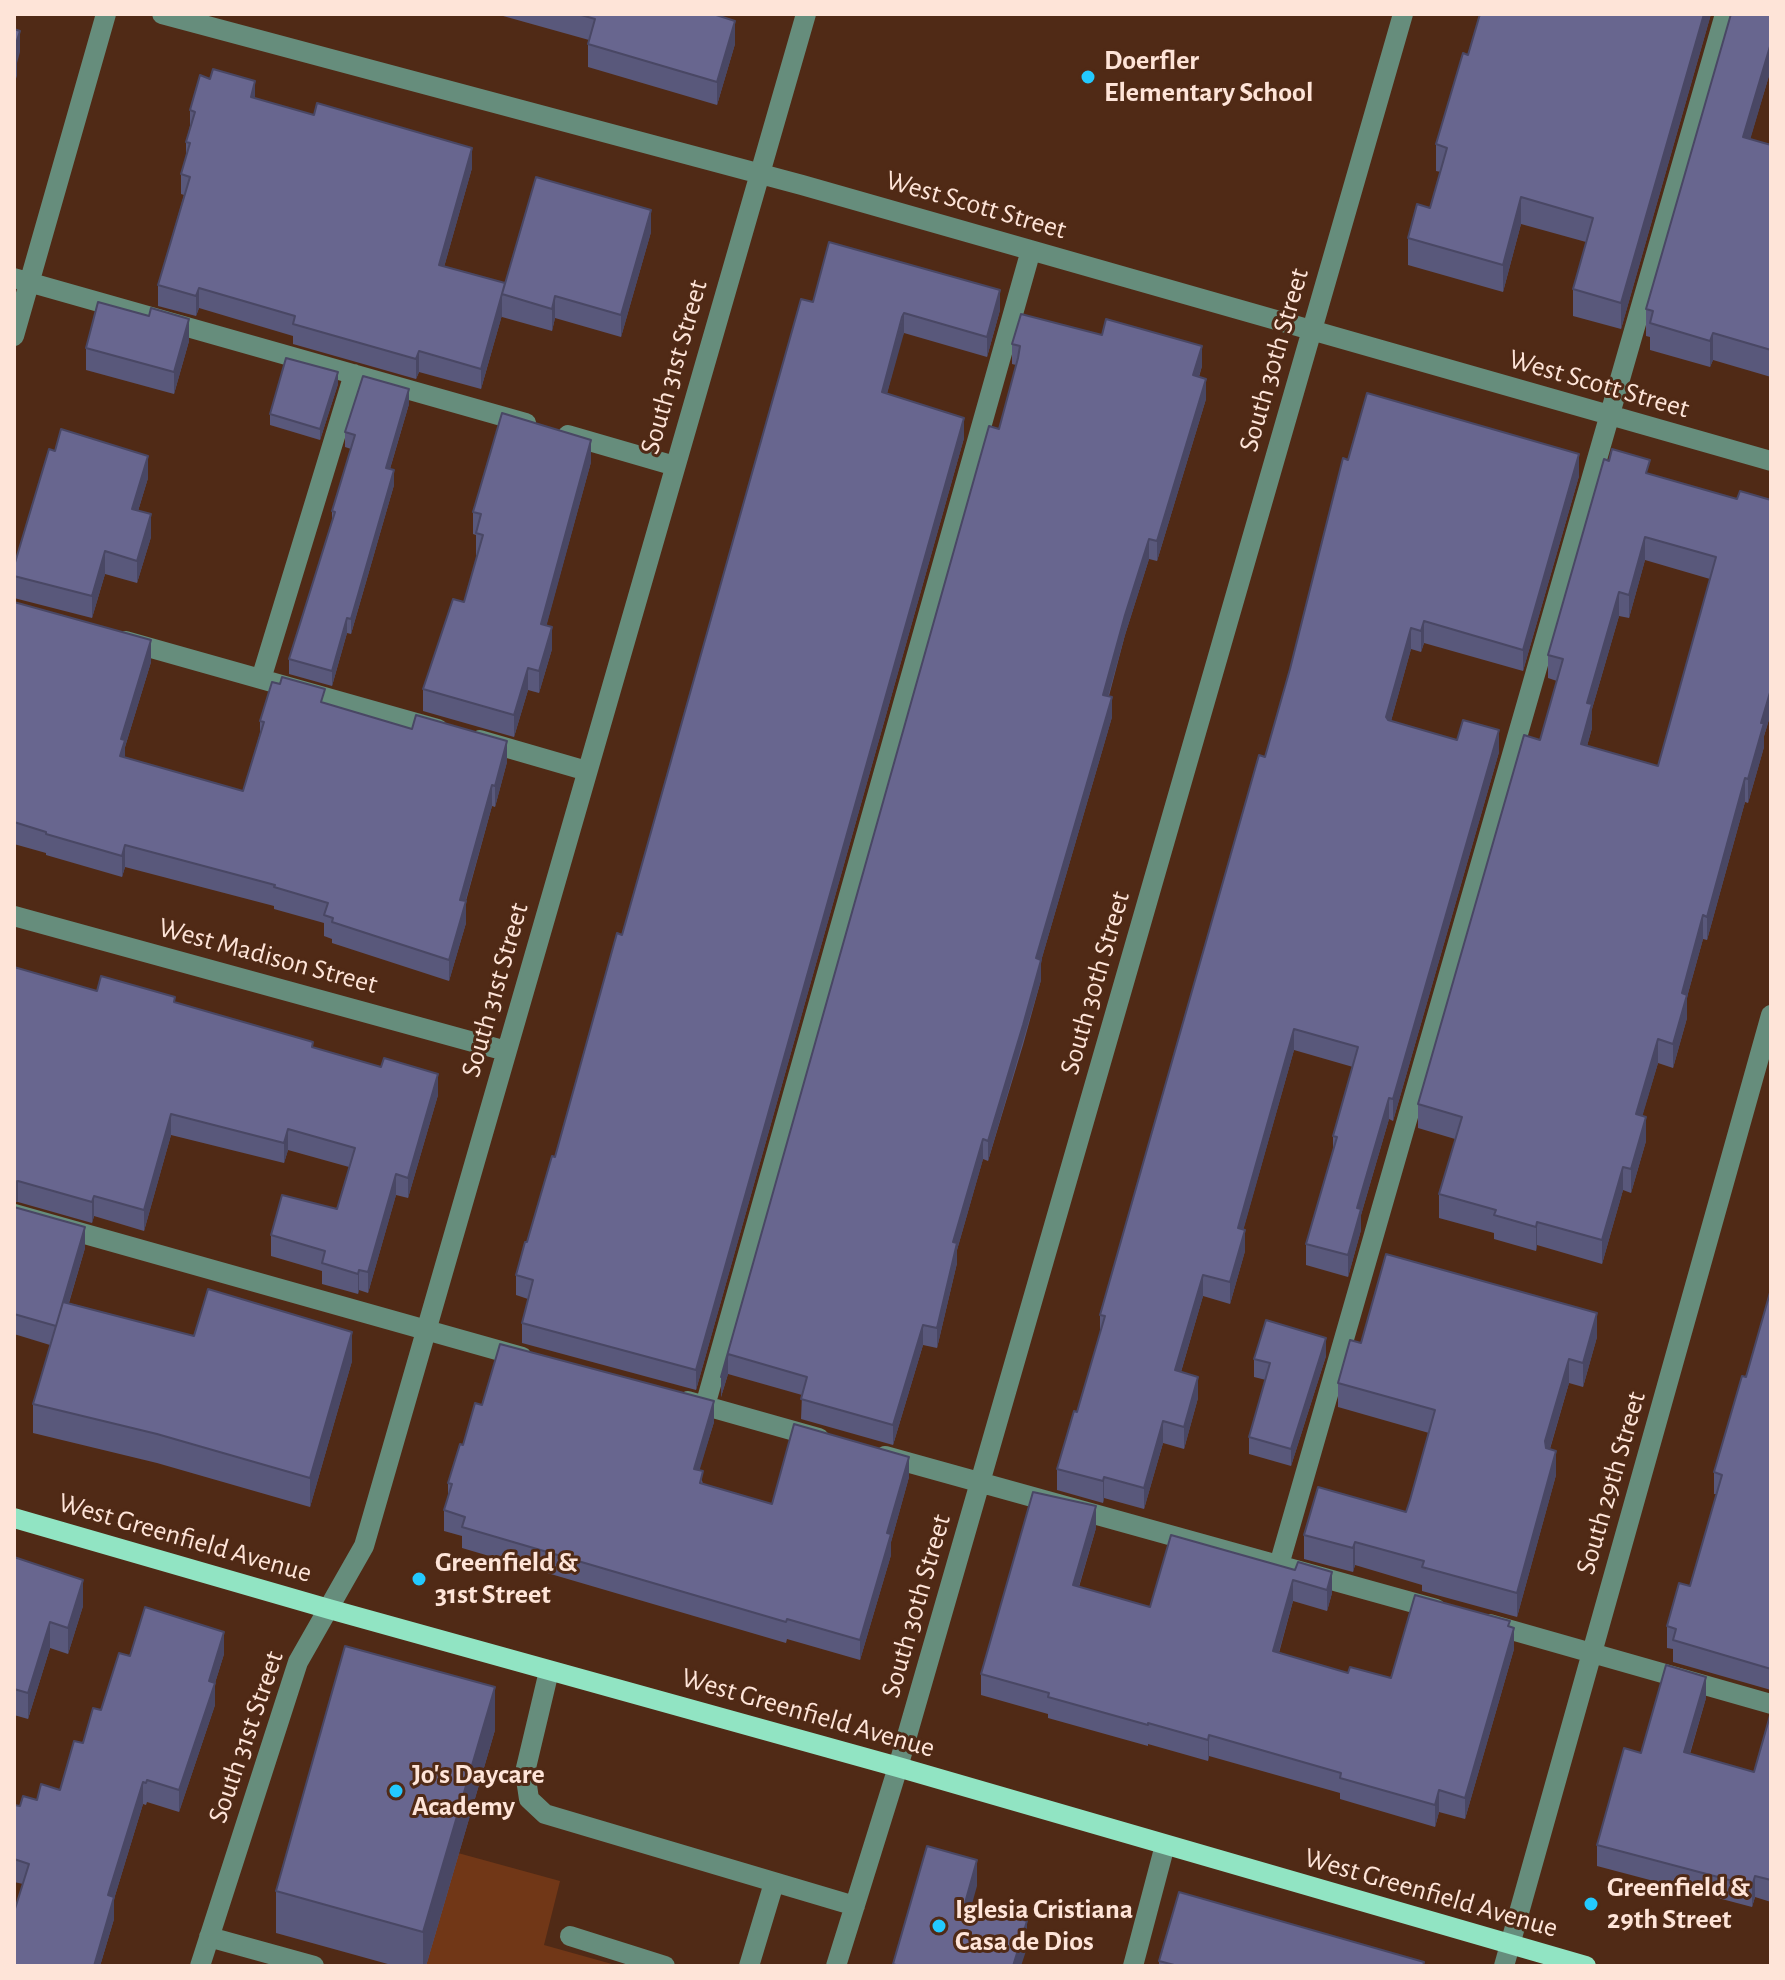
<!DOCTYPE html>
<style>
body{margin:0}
#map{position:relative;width:1785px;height:1980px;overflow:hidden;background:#502a16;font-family:"Alegreya Sans",sans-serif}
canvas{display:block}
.frame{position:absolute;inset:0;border:16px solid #fee4d8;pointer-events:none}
</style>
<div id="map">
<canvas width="1785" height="1980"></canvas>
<div class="frame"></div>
</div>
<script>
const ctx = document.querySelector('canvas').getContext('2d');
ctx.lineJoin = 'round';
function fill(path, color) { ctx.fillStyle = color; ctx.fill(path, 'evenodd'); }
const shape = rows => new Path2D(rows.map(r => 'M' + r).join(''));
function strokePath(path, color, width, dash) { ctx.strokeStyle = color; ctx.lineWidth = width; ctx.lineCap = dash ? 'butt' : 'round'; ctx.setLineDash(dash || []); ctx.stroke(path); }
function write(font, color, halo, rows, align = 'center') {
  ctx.font = font + ' "Alegreya Sans",sans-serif'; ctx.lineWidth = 6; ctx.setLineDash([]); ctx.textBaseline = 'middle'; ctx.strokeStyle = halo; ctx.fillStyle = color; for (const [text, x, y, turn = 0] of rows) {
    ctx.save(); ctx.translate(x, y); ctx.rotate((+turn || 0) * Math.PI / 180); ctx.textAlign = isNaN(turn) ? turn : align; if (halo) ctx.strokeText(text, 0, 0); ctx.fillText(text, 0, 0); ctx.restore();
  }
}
fill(shape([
 [458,1853,560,1881,544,1945,619,1966,435,1966,426,1964]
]), '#713717');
strokePath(shape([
 [162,14,802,185,1771,461],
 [14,278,526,423],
 [14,336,106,14],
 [568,435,675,466],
 [126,641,438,729],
 [261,679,354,374],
 [480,740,587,771],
 [14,916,506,1051],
 [14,1214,522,1357],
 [688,1401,819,1438],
 [705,1406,1031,250],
 [885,1456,1436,1609],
 [1279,1565,1725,14],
 [1490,1624,1771,1704],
 [549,1671,525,1772,529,1799,545,1814,855,1906],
 [570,1936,665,1966],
 [209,1937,314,1966],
 [200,1966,298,1662,364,1546,806,14],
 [749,1966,774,1883],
 [836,1966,898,1767,1403,14],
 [1133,1966,1165,1845],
 [1504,1966,1771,1015]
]), '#668d7c', 20);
strokePath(shape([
 [14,1518,329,1609,898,1767,1586,1966]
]), '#91e4c3', 20);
fill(shape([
 [496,14,720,14,719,16,735,44,717,105,588,67,588,44,589,40],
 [1711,14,1621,329,1573,316,1573,289,1586,242,1521,224,1503,292,1408,265,1408,238,1430,208,1441,172,1436,171,1436,144,1468,55],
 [1771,14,1771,69,1750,139,1771,145,1771,377,1713,360,1710,367,1650,350,1650,337,1646,336,1646,309],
 [210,79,255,98,472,168,444,267,505,283,651,232,621,337,555,318,552,331,502,317,502,315,481,389,419,372,416,379,293,344,293,336,199,308,196,316,158,306,158,285,184,195,181,194,181,174,186,159,186,142,190,126,190,110],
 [813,302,1000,310,987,357,904,333,902,337,887,393,964,438,696,1390,522,1343,522,1323,528,1299,516,1295,516,1275,555,1157],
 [189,341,174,394,86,370,86,348],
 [1012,344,1202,366,1199,377,1206,399,1157,561,1149,559,1125,635,1109,696,1112,717,1041,961,1041,980,1023,1045,988,1161,983,1159,957,1250,957,1263,937,1348,923,1345,893,1445,801,1419,802,1395,728,1374,721,1397,721,1377,999,429,1016,365,1012,364],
 [338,384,320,440,270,425,270,414],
 [409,404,390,469,394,485,351,634,347,633,332,686,289,674,289,659,332,521,332,511,351,449,345,447,345,432],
 [1348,460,1579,476,1523,671,1424,643,1421,652,1411,649,1391,721,1499,752,1393,1121,1389,1119,1361,1215,1361,1230,1348,1277,1306,1265,1306,1244,1333,1151,1333,1136,1353,1067,1294,1050,1243,1230,1245,1251,1230,1304,1203,1296,1181,1372,1198,1398,1184,1449,1163,1443,1144,1509,1104,1498,1103,1503,1057,1490,1057,1469,1077,1412,1100,1333,1100,1315,1265,757],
 [591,462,546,626,552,649,539,693,528,690,514,737,423,711,423,689,464,602,477,556,476,555,476,535,473,534,473,512],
 [1650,475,1737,499,1771,500,1771,713,1764,736,1764,747,1748,803,1745,802,1707,940,1703,939,1687,997,1687,1018,1673,1068,1658,1063,1642,1116,1646,1141,1631,1193,1623,1190,1602,1264,1537,1245,1536,1251,1494,1239,1494,1233,1439,1218,1439,1194,1455,1139,1418,1128,1418,1104,1540,740,1557,681,1548,678,1548,655],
 [1645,560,1710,579,1658,766,1587,746,1592,728,1592,709,1619,616,1629,618],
 [148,478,138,511,151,537,137,583,105,574,92,618,14,598,14,566],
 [14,602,151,662,125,747,125,758,243,791,260,733,260,721,325,703,507,762,495,807,492,806,466,901,466,923,449,981,332,943,332,939,324,936,324,923,274,909,274,906,125,867,122,877,46,855,46,853,14,844],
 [14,967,97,991,175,1002,313,1048,438,1095,408,1198,396,1195,368,1293,359,1290,358,1294,322,1284,322,1271,271,1256,271,1235,337,1209,349,1167,288,1150,284,1163,171,1135,144,1231,94,1216,92,1223,18,1202],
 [14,1207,85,1248,69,1303,194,1336,352,1361,310,1507,157,1463,33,1433,33,1404,50,1345,14,1334],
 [1771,1289,1771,1690,1673,1662,1673,1649,1667,1648,1667,1626,1690,1586,1717,1494,1714,1494,1714,1472,1746,1377],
 [1597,1337,1583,1387,1569,1383,1550,1449,1556,1475,1517,1617,1422,1591,1422,1585,1355,1565,1353,1572,1304,1559,1304,1535,1406,1512,1429,1433,1338,1407,1338,1383,1361,1343],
 [1326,1356,1291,1466,1249,1454,1249,1437,1266,1380,1254,1377,1254,1359],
 [482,1405,714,1422,699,1470,703,1484,772,1504,909,1477,891,1542,891,1555,860,1660,787,1639,786,1643,462,1548,462,1536,444,1531,444,1510,448,1496,448,1483,463,1445],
 [1096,1528,1079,1587,1150,1607,1295,1570,1332,1593,1327,1611,1293,1601,1279,1653,1348,1673,1391,1678,1510,1627,1514,1649,1465,1819,1439,1812,1435,1827,1340,1799,1340,1793,1209,1756,1208,1761,1148,1744,1148,1746,1048,1718,1048,1714,981,1695,981,1674],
 [14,1557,83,1606,68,1654,50,1648,28,1719,14,1715],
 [224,1654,215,1683,215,1705,179,1812,147,1802,146,1805,143,1804,114,1899,114,1919,100,1966,14,1966,23,1884,14,1882,14,1805,20,1806,60,1790,83,1743,130,1656],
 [1706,1698,1690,1754,1754,1772,1771,1712,1771,1902,1755,1897,1752,1907,1597,1866,1597,1845,1641,1753],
 [495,1730,426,1966,395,1966,276,1933,276,1891],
 [1159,1961,1424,1966,1159,1966]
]), '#59587b');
fill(shape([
 [1704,14,1711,14,1621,329,1621,303],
 [735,21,735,44,717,105,717,82],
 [20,31,20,52,17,63,17,76,14,84,14,50],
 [1771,42,1771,69,1743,164,1743,137],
 [255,81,255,101,251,97],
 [472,148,472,168,439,285,439,265],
 [1521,197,1521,224,1503,292,1503,265],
 [651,210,651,232,621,337,621,315],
 [199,288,199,308,196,316,196,296],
 [1000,290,1000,310,987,357,987,337],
 [502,295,502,315,481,389,481,369],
 [555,296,555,318,552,331,552,309],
 [904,313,904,333,882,412,882,392],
 [189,319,189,341,174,394,174,372],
 [1713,333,1713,360,1710,367,1710,341],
 [1202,346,1202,366,1193,395,1193,375],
 [419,351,419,372,416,379,416,359],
 [338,372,338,384,320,440,320,429],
 [1206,379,1206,399,1157,561,1157,541],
 [409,389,409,404,386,482,386,468],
 [964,418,964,438,696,1390,696,1370],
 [591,440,591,462,541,646,541,624],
 [1579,454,1579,476,1523,671,1523,650],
 [148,456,148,478,132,531,132,509],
 [394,470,394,485,351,634,351,619],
 [151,514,151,537,137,583,137,561],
 [1645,537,1645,560,1629,618,1629,595],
 [1149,539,1149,559,1125,635,1103,715,1103,695,1125,615],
 [105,551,105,574,92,618,92,596],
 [1619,592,1619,616,1592,709,1592,728,1581,768,1581,744,1587,703],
 [347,618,347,633,332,686,332,671],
 [1424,621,1424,643,1421,652,1421,631],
 [552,627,552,649,539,693,539,671],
 [1411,628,1411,649,1386,739,1386,717],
 [151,640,151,662,125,747,125,762,120,778,121,739],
 [528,668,528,690,514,737,514,715],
 [1771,689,1771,713,1764,736,1764,747,1748,803,1748,779,1761,723],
 [1112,697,1112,717,1041,961,1041,980,988,1161,988,1141,1036,958],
 [1499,730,1499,752,1393,1121,1393,1099],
 [507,741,507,762,495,807,495,786],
 [1745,778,1745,802,1707,940,1707,917],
 [492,785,492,806,460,921,460,900],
 [125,845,125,867,122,877,122,856],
 [466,901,466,923,449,981,449,960],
 [1703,915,1703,939,1687,997,1687,1018,1673,1068,1673,1044,1682,993],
 [1294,1029,1294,1050,1238,1249,1238,1228],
 [1658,1039,1658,1063,1636,1138,1636,1114],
 [438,1074,438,1095,408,1198,408,1178],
 [1389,1098,1389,1119,1361,1215,1361,1230,1348,1277,1348,1255,1357,1208],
 [171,1114,171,1135,144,1231,144,1210],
 [1646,1117,1646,1141,1631,1193,1631,1169],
 [288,1129,288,1150,284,1163,284,1143],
 [983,1139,983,1159,957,1250,957,1263,937,1348,937,1328,953,1242],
 [1623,1167,1623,1190,1602,1264,1602,1240],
 [396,1174,396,1195,368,1293,368,1272],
 [18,1181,18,1202,14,1202,14,1182],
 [94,1196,94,1216,92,1223,92,1202],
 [1537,1222,1537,1245,1536,1251,1536,1227],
 [85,1227,85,1248,56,1346,56,1326],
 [1245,1230,1245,1251,1230,1304,1230,1282],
 [359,1270,359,1290,358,1294,358,1274],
 [1203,1275,1203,1296,1175,1392,1175,1370],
 [1597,1313,1597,1337,1583,1387,1583,1363],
 [923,1325,923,1345,893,1445,893,1425],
 [352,1332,352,1361,310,1507,310,1478],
 [1326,1338,1326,1356,1291,1466,1291,1449],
 [728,1354,728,1374,721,1397,721,1377],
 [1569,1359,1569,1383,1545,1465,1545,1441],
 [1198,1377,1198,1398,1184,1449,1184,1427],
 [714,1401,714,1422,694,1489,694,1469],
 [1163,1421,1163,1443,1144,1509,1144,1488],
 [1556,1451,1556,1475,1517,1617,1517,1593],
 [909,1457,909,1477,891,1542,891,1555,860,1660,860,1640,887,1533],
 [1104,1477,1104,1498,1103,1503,1103,1481],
 [1096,1506,1096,1528,1073,1606,1073,1585],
 [1355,1542,1355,1565,1353,1572,1353,1548],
 [1332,1572,1332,1593,1327,1611,1327,1590],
 [83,1580,83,1606,68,1654,68,1628],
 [1293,1580,1293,1601,1273,1673,1273,1651],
 [50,1622,50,1648,28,1719,28,1693],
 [1514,1628,1514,1649,1465,1819,1465,1798],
 [224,1632,224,1654,215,1683,215,1705,179,1812,179,1790,209,1681],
 [1706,1677,1706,1698,1684,1773,1684,1752],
 [495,1687,495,1730,426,1966,423,1966,423,1932],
 [1209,1735,1209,1756,1208,1761,1208,1740],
 [143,1782,143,1804,114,1899,114,1919,100,1966,94,1966,108,1895],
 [1439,1790,1439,1812,1435,1827,1435,1805],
 [977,1860,977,1886,965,1929,965,1903],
 [1755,1876,1755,1897,1752,1907,1752,1886],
 [1027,1921,1027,1948,1021,1966,1013,1966]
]), '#494764');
const building = shape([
 [578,14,713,14,735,21,717,82,588,44,595,19,578,14],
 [1480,14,1704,14,1621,303,1573,289,1593,218,1521,197,1503,265,1408,238,1417,204,1430,208,1447,148,1436,144,1463,53,1468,55,1480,14],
 [1731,14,1771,14,1771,43,1743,137,1771,145,1771,350,1713,333,1710,341,1650,323,1653,311,1646,309,1731,14],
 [14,29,20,31,14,50,14,29],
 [213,69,255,81,251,97,314,115,317,103,472,148,439,265,505,283,481,369,419,351,416,359,293,324,295,316,199,288,196,296,158,285,190,177,181,174,190,143,186,142,195,112,190,110,200,75,210,79,213,69],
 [536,177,651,210,621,315,555,296,552,309,502,294,536,177],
 [829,242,1000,290,987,337,904,313,902,317,882,392,964,418,696,1370,522,1323,533,1280,516,1275,525,1242,527,1242,552,1156,555,1157,617,933,622,935,801,299,813,302,829,242],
 [98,302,149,316,151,308,189,319,174,372,86,348,98,302],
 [1021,314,1102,335,1106,319,1202,346,1193,375,1206,379,1157,541,1149,539,1125,615,1103,695,1112,697,1036,958,1041,960,1023,1025,988,1141,983,1139,953,1242,957,1243,937,1328,923,1325,893,1425,801,1399,807,1377,728,1354,721,1377,989,426,999,429,1018,358,1020,346,1012,344,1021,314],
 [286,358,338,372,320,429,270,414,286,358],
 [363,376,409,389,386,468,394,470,351,619,347,618,332,671,289,659,335,512,332,511,355,435,345,432,363,376],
 [1367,393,1579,454,1523,650,1424,621,1421,631,1411,628,1386,717,1388,720,1457,740,1463,720,1499,730,1393,1099,1389,1098,1357,1208,1361,1209,1348,1255,1306,1244,1337,1137,1333,1136,1358,1047,1294,1029,1238,1228,1245,1230,1230,1282,1203,1275,1175,1370,1198,1377,1184,1427,1163,1421,1144,1488,1104,1477,1103,1481,1057,1469,1074,1411,1077,1412,1105,1316,1100,1315,1259,755,1265,757,1290,669,1343,458,1348,460,1367,393],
 [502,413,591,440,541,624,552,627,539,671,528,668,514,715,423,689,453,599,464,602,483,535,476,533,481,514,473,512,502,413],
 [61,429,148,456,132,509,151,514,137,561,105,551,92,596,14,576,14,566,49,449,55,451,61,429],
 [1612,449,1650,460,1646,473,1737,499,1740,491,1771,500,1771,689,1761,723,1764,723,1748,779,1745,778,1707,917,1703,915,1682,993,1687,995,1673,1044,1658,1039,1636,1114,1646,1117,1631,1169,1623,1167,1602,1240,1537,1222,1536,1227,1494,1215,1496,1210,1439,1194,1462,1117,1418,1104,1524,735,1540,740,1563,659,1548,655,1604,459,1609,461,1612,449],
 [1645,537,1716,557,1658,766,1581,744,1592,704,1587,703,1619,592,1629,595,1645,537],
 [14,602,151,640,121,739,125,740,120,756,243,791,264,722,260,721,272,682,280,684,282,677,325,689,321,702,412,729,416,715,507,741,495,786,492,785,460,900,466,901,449,960,332,922,333,918,324,915,328,903,274,887,275,885,125,845,122,856,46,834,46,832,14,822,14,602],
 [14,967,97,991,101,976,175,997,174,1002,313,1042,312,1047,381,1067,384,1058,438,1074,408,1178,396,1174,368,1272,359,1270,358,1274,322,1263,325,1251,271,1235,282,1195,337,1209,355,1148,288,1129,284,1143,171,1114,144,1210,94,1196,92,1202,18,1181,14,1182,14,967],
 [14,1207,85,1227,56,1326,14,1314,14,1207],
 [1386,1254,1597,1313,1583,1363,1569,1359,1545,1441,1546,1448,1556,1451,1517,1593,1422,1567,1424,1561,1355,1542,1353,1548,1304,1535,1318,1487,1406,1512,1410,1500,1435,1410,1338,1383,1350,1340,1361,1343,1386,1254],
 [208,1289,352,1332,310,1478,157,1434,33,1404,63,1302,194,1336,208,1289],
 [1771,1289,1771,1669,1673,1640,1676,1629,1667,1626,1679,1583,1690,1586,1722,1475,1714,1472,1742,1376,1746,1377,1771,1289],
 [1266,1320,1326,1338,1291,1449,1249,1437,1270,1363,1254,1359,1266,1320],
 [500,1344,714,1401,694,1469,703,1471,700,1483,772,1504,794,1424,909,1457,887,1533,891,1534,860,1640,787,1619,786,1622,462,1527,465,1517,444,1510,452,1484,448,1483,460,1444,463,1445,475,1403,482,1405,500,1344],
 [1033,1492,1096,1506,1073,1585,1150,1607,1171,1535,1295,1570,1298,1562,1332,1572,1327,1590,1293,1580,1273,1651,1348,1673,1350,1667,1391,1678,1415,1595,1510,1621,1508,1626,1514,1628,1465,1798,1439,1790,1435,1805,1340,1778,1341,1773,1209,1735,1208,1740,1148,1723,1148,1725,1048,1697,1049,1693,981,1674,1033,1492],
 [14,1557,83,1580,68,1628,50,1622,28,1693,14,1689,14,1557],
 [145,1607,224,1632,209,1681,215,1683,179,1790,147,1780,146,1783,143,1782,108,1895,114,1897,94,1966,14,1966,14,1912,29,1864,14,1859,14,1805,20,1806,23,1796,37,1800,41,1784,60,1790,74,1741,83,1743,93,1708,101,1710,119,1653,130,1656,145,1607],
 [345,1646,495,1687,423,1932,276,1891,345,1646],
 [1666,1665,1706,1677,1684,1752,1754,1772,1771,1712,1771,1880,1755,1876,1752,1886,1597,1845,1624,1748,1641,1753,1666,1665],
 [927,1846,977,1860,965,1903,1027,1921,1013,1966,899,1966,893,1964,927,1846],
 [1179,1892,1424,1962,1423,1966,1178,1966,1159,1961,1179,1892]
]);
fill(building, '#68668f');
strokePath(building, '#494764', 2);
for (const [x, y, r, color] of [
 [1088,77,8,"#23c9fe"],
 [419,1579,8,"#23c9fe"],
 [396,1791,8,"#23c9fe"],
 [1591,1904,8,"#23c9fe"],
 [939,1926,8,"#23c9fe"]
]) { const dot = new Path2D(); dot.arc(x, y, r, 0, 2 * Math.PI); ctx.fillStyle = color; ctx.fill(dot); strokePath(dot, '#502a16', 3); }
write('bold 28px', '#fee4d8', '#502a16', [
 ["Doerfler",1104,61],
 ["Elementary School",1104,93],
 ["Greenfield &",435,1563],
 ["31st Street",435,1595],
 ["Jo's Daycare",412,1775],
 ["Academy",412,1807],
 ["Greenfield &",1607,1888],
 ["29th Street",1607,1920],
 ["Iglesia Cristiana",955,1910],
 ["Casa de Dios",955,1942]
], 'left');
write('28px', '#fee4d8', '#502a16', [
 ["West Scott Street",976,205,16],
 ["South 30th Street",1274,360,-74],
 ["South 31st Street",674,367,-74],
 ["West Scott Street",1599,384,16],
 ["West Madison Street",268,956,15],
 ["South 30th Street",1095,983,-74],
 ["South 31st Street",495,990,-74],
 ["South 29th Street",1611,1483,-74],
 ["West Greenfield Avenue",185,1538,16],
 ["South 30th Street",916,1606,-74],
 ["West Greenfield Avenue",808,1713,16],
 ["South 31st Street",246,1737,-71],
 ["West Greenfield Avenue",1431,1893,16]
]);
</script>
